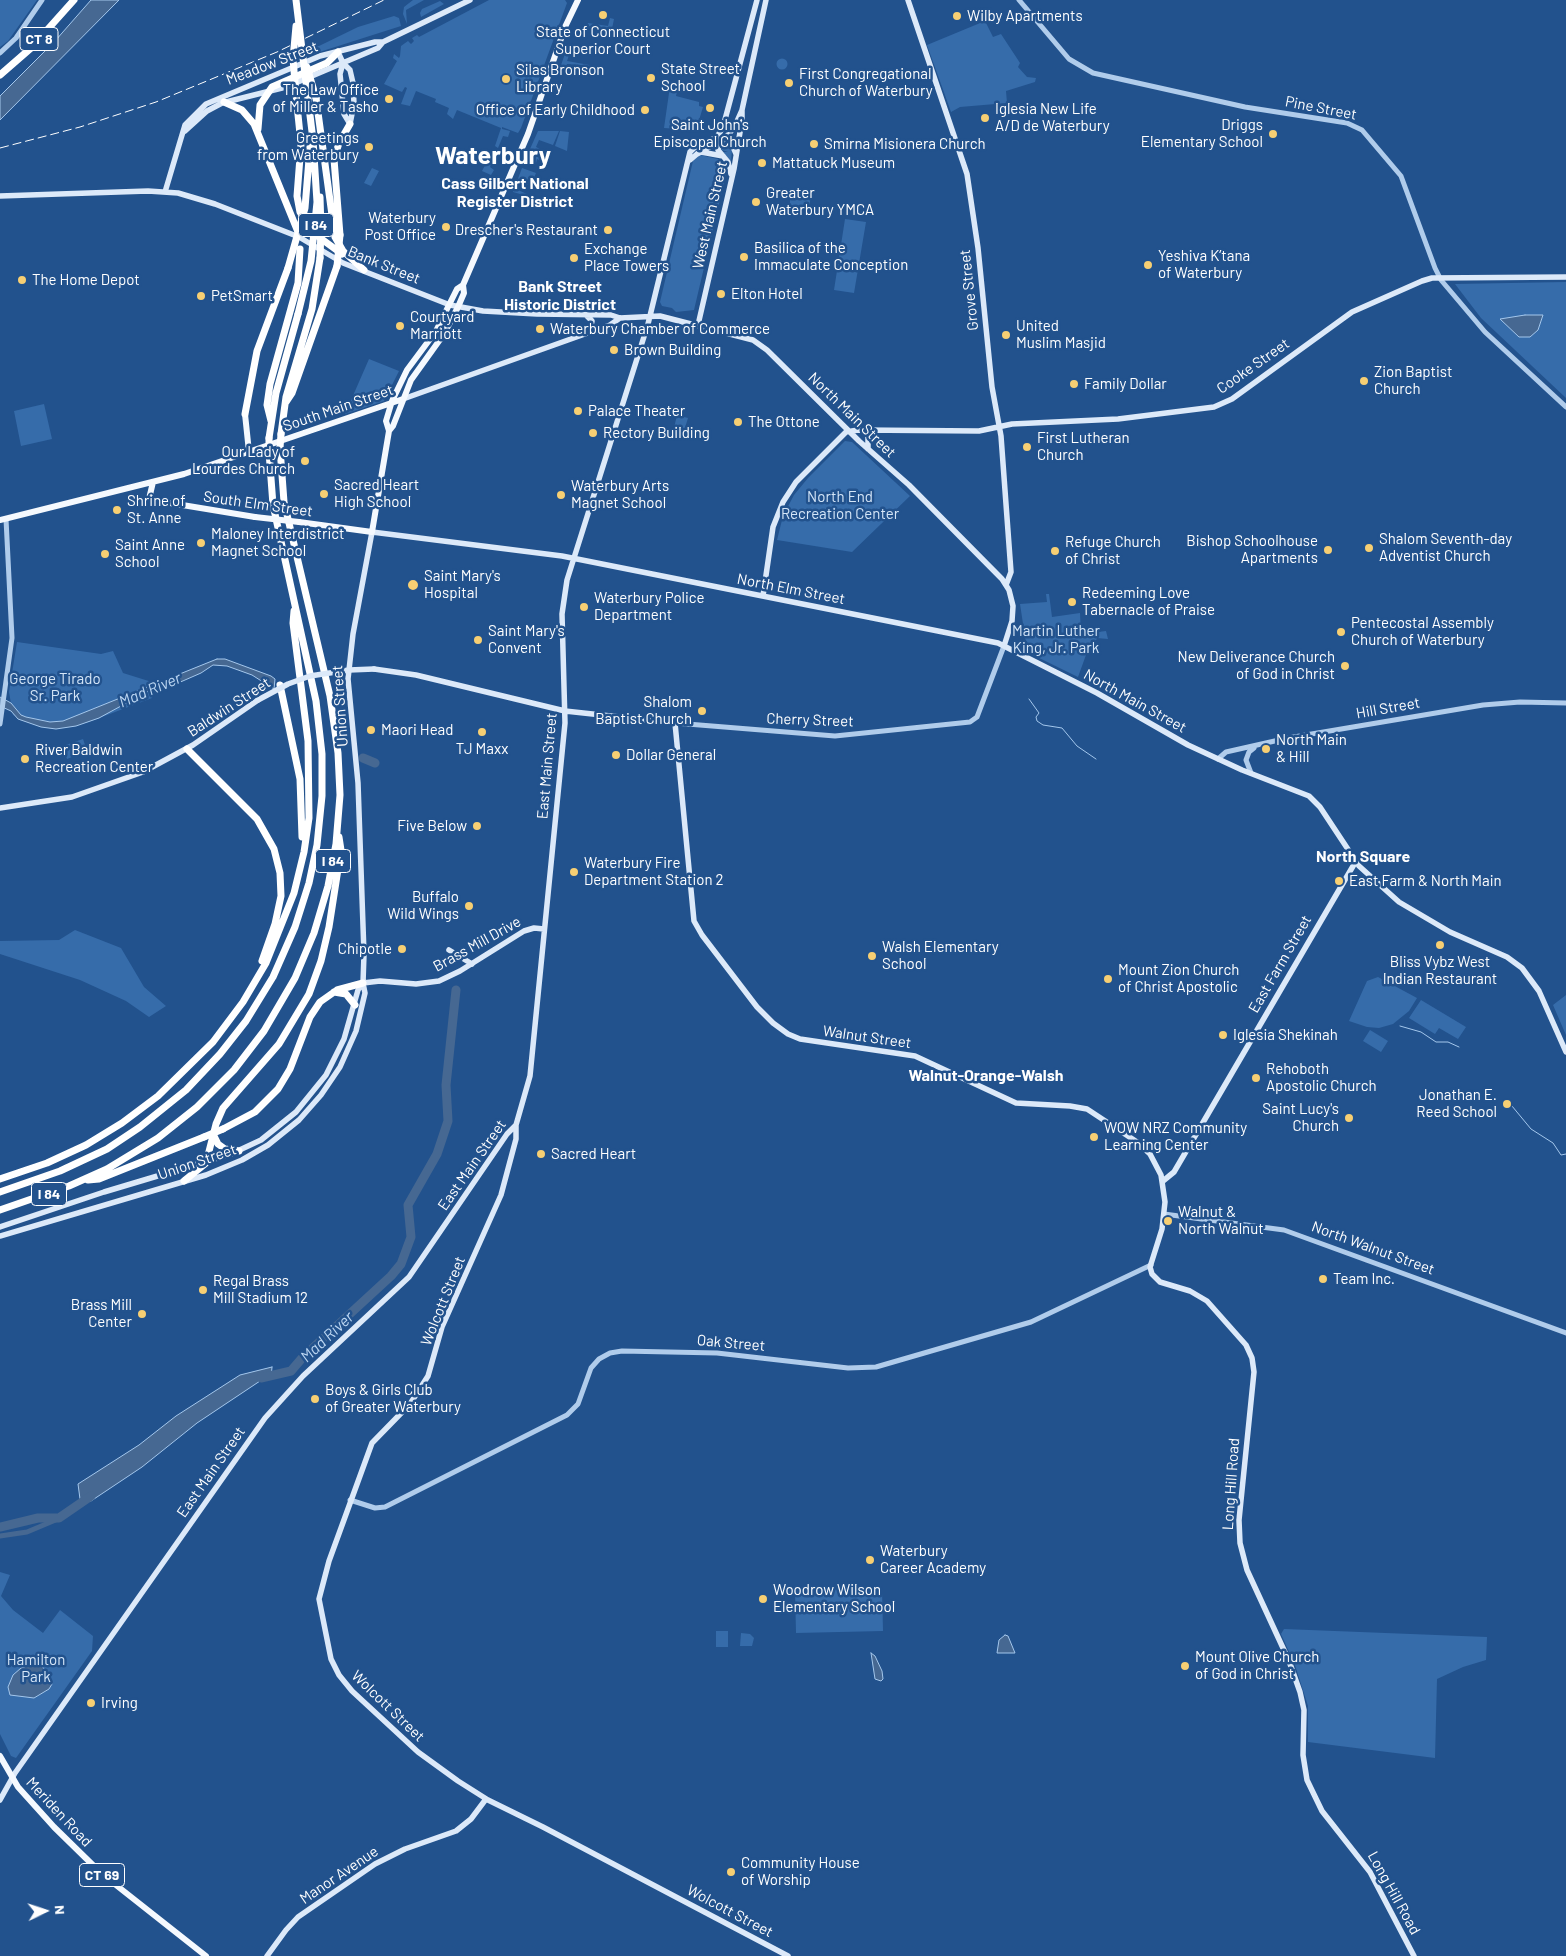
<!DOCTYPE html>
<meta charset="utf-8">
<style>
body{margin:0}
#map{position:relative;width:1566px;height:1956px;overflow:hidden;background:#22528d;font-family:Barlow,sans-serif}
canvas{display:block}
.north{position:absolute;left:20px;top:1886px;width:50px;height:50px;-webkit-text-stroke:4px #22528d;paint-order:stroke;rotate:86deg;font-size:14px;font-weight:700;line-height:20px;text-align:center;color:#fff}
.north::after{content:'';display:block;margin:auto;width:18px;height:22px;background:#fff;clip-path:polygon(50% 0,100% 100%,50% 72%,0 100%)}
</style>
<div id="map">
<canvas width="1566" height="1956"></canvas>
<div class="north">N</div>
</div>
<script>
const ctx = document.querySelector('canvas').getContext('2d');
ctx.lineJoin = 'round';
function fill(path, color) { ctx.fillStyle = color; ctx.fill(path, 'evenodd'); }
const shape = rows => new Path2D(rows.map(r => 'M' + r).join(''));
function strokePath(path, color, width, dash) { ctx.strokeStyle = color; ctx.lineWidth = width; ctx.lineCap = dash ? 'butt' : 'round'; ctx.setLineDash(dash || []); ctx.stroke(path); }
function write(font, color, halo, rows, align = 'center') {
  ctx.font = font + ' Barlow,sans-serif'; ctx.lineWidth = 5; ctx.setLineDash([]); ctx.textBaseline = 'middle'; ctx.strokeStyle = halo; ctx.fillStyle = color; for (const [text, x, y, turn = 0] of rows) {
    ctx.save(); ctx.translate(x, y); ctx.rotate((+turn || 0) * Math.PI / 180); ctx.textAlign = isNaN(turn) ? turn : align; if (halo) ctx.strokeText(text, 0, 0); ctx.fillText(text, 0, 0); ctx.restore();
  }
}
fill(shape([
 [0,0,37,0,8,41,0,47],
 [413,0,424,0,406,10,407,24,403,14,404,7],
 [489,0,565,0,567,3,521,128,518,133,502,127,502,129,510,131,508,137,503,136,498,148,495,146,501,128,457,110,453,119,447,114,449,108,435,102,436,99,416,91,410,106,401,104,407,88,405,87,402,92,384,84,397,61,393,58,394,54,399,58,400,56,401,46,408,41,411,44,414,41,412,38,417,35,419,37],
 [440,1,444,4,421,17,420,13,422,9],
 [394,16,399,18,401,26,310,55,309,48,319,46,358,27],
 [610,18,614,19,612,29,587,26,588,23,608,26],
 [985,21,993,37,1001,34,1020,63,1018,67,1027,77,1036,78,1035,82,1006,91,1007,103,960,107,951,112,927,45],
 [566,51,570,52,567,61,595,66,567,64,566,68,560,68],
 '776.5 64a5.5 5.5 0 1 1 11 0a5.5 5.5 0 1 1-11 0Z',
 [670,86,678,86,676,96,699,102,699,106,703,107,697,127,693,130,664,128],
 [538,131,559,131,553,145,539,140,536,147,542,150,541,153,543,154,541,161,537,159,536,163,526,158],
 [560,131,569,132,567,151,555,146],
 [726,143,732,150,731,161,723,152,728,152,722,150,722,145],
 [491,154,495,156,490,167,494,170,491,175,482,171],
 [700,155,722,160,727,166,727,170,694,310,676,312,672,308,662,306,660,302,693,161],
 [372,168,379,171,371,186,364,183],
 [522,168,536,173,532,183,529,182,527,185,521,183,518,190,538,199,513,192],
 [792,190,811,194,809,210,789,207],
 [845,219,866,222,854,293,834,290],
 [1566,282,1566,398,1481,318,1455,284],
 [369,359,399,371,384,401,345,414],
 [44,404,52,439,21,446,14,411],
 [677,415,688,418,684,431,674,428],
 [845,441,852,442,910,496,852,552,777,540,783,516,794,495,808,478],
 [1046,594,1049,594,1052,617,1080,613,1081,634,1106,631,1108,639,1097,638,1095,643,1090,644,1078,677,1031,654,1027,650,1020,604,1047,602],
 [17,642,101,654,113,651,123,673,155,683,152,698,86,723,31,722,13,715,9,692],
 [83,739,87,751,67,759,63,746],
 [75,930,121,948,144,987,166,1006,149,1017,126,1001,80,980,0,954,0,941,59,940],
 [1378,977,1417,998,1409,1011,1393,1024,1379,1028,1367,1027,1349,1021,1367,981],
 [1566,995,1566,1035,1553,1005],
 [1421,1000,1466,1027,1458,1039,1439,1028,1435,1034,1409,1018],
 [1370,1030,1388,1041,1381,1052,1363,1041],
 [0,1572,10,1575,1,1596,13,1610,43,1633,60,1610,93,1636,92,1651,16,1758,11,1756,0,1734],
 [882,1589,883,1631,796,1633,795,1590],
 [1284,1629,1487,1637,1486,1660,1463,1667,1437,1679,1435,1758,1308,1742,1308,1706,1295,1665,1281,1634],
 [716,1631,728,1631,728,1647,716,1647],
 [741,1633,750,1634,754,1638,752,1646,740,1646]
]), '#366caa');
const water = shape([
 [91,0,119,0,0,120,0,96,55,41,91,0],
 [1525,315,1543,315,1538,330,1530,337,1519,337,1500,319,1525,315],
 [217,659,225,659,271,676,275,679,274,689,252,675,227,666,213,665,201,673,169,687,146,692,143,697,132,700,99,718,76,726,56,729,41,727,18,719,11,711,0,706,0,697,11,703,21,715,26,717,50,722,63,721,217,659],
 [272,1367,271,1378,263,1379,197,1423,142,1467,91,1501,85,1502,80,1499,78,1484,139,1445,176,1416,240,1375,272,1367],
 [1005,1635,1008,1636,1015,1653,997,1653,999,1640,1005,1635],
 [871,1653,875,1656,882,1671,883,1679,881,1681,875,1679,871,1653],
 [33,1664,41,1665,49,1675,52,1684,49,1689,34,1698,10,1695,8,1687,13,1675,21,1668,33,1664]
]);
fill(water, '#466892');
strokePath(water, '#a4c7ec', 1);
strokePath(shape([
 [1029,699,1039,713,1036,717,1037,721,1043,725,1062,728,1077,746,1096,759],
 [1400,1026,1421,1032,1436,1042,1448,1042,1459,1047],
 [1507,1100,1531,1129,1553,1143,1561,1155,1566,1154]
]), '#a4c7ec', 1);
strokePath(shape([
 [0,1536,27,1532,58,1519]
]), '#466892', 5);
strokePath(shape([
 [363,758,375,763],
 [261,1378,291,1371,303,1357,391,1276,401,1264,411,1237,408,1205,437,1154,448,1121,446,1085,456,990],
 [0,1527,38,1518,59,1518,91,1496]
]), '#466892', 9);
strokePath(shape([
 [1019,0,1069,59,1093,73,1245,107,1347,123,1362,130,1401,176,1435,268,1441,280,1485,332,1566,407],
 [0,53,16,38,42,0],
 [675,723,835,736,970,722,977,717,1004,646],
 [0,724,12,638,6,519],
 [1218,759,1226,752,1288,738,1483,705,1520,702,1566,703],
 [1251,773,1246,760,1249,752,1254,748],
 [1164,1214,1284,1230,1566,1333],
 [350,1500,375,1508,385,1507,567,1415,578,1404,591,1368,599,1359,610,1353,622,1351,717,1353,848,1368,876,1367,1031,1322,1151,1265]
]), '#b0cceb', 5);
strokePath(shape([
 [908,0,967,174,978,248,992,387,1001,436,1011,572,1006,585],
 [338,52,343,63,350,70,353,83,354,104,350,124],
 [343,63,340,74,344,114,350,124],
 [185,131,207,111,222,103,286,87,378,48,383,42,470,0],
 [722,140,731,142,736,154],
 [720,141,718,150,728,162,731,174],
 [701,152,723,156],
 [690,160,697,154,725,138,734,128,742,110,766,0],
 [165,192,185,125,206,104,320,56,375,42,383,42],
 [0,196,148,191,178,193,215,204,299,237,343,263,450,305,483,311,537,314,611,315,620,318,660,316,753,340,767,350,859,441,909,485,1002,579,1009,590,1013,606,1012,621,1004,646],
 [586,315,592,321,590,332],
 [698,325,734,169,742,120,742,110],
 [403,399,610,325,620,318],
 [868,449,868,437,873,431],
 [763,596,773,527,783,502,796,482,846,432,858,430,979,431,1012,424,1118,419,1214,407,1232,399,1352,312,1422,281,1432,278,1566,277],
 [374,669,416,675,565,711,675,723,694,921,702,935,757,1007,773,1023,788,1034,800,1039,915,1056,1016,1103,1070,1106,1087,1109,1137,1142,1150,1154,1161,1175,1165,1202,1162,1229,1150,1267,1152,1274,1160,1282,1190,1291,1207,1301,1246,1345,1252,1358,1254,1372,1239,1520,1240,1543,1247,1570,1289,1661,1300,1692,1304,1710,1303,1755,1307,1780,1322,1811,1370,1872,1414,1956],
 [0,808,72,797,143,772,193,745,258,700],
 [449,950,472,964],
 [363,983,380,981,416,984,439,981,460,971,524,931,534,928,544,929],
 [516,1125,516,1139,501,1195,442,1327,428,1376,410,1404,372,1443,329,1561,319,1599,331,1659,339,1675,352,1691,418,1752,458,1781,488,1800,543,1827,788,1956],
 [1163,1181,1174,1172,1356,861],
 [0,1227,104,1192,231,1154,261,1140,296,1112,326,1075,344,1039,358,990,363,983],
 [0,1236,206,1175,242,1160,268,1145,299,1120,321,1095,340,1067,356,1031,365,993,363,983,364,954,358,783,348,679,353,634,372,532,562,556,998,643,1097,693,1188,745,1242,770,1309,796,1320,807,1359,866,1399,902,1450,932,1507,957,1522,968,1539,991,1566,1052],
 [0,1800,15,1773,265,1418,303,1376,409,1277,507,1134,516,1125,530,1076,565,723,562,614,567,580,648,324,690,152,694,148,717,137,723,127,757,0],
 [267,1956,286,1930,298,1917,375,1864,405,1849,456,1831,471,1819,486,1799]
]), '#dce9f9', 5.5);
strokePath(shape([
 [245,414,249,452],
 [389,431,393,426,411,380,444,334,458,307,464,293,463,285,528,134,565,27,578,0],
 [153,482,149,499,152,500,255,517],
 [0,520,184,474,403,399],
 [299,522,372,532,389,431,386,421,392,401,407,370,436,331,457,289,463,285],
 [0,1756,18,1787,54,1827,102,1874,206,1956]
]), '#f5f9fe', 6);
strokePath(shape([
 [316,98,335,237,343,251,364,270],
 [224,102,242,110,254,124,298,232],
 [297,105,301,144,297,196,300,212,312,232,342,254],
 [258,129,260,105,272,87,327,63,338,52],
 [320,197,321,229],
 [340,235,334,159,339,143,350,124],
 [286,402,292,393,337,266],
 [245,414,257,351,288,268],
 [271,421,267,405,270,384,298,283,300,249],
 [281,434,286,397,312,309,320,258],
 [269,438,276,393,298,314],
 [280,685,300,779,302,837],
 [187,749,257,819,274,849,280,873,281,896,275,924,262,961],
 [334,992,346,994,355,1005],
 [223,1129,255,1112,278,1089,290,1069,310,1017,320,1002,337,990,363,983],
 [214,1136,218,1144,225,1149,239,1151],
 [0,1179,47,1163,86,1145,122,1123,158,1096,213,1042,243,1002,266,963,294,893,304,852,309,818,308,741,293,623,294,611],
 [88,1180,99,1179,204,1137],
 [184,1181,206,1163,216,1124,223,1108,279,1044,309,994,321,961,329,927,341,850,339,837],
 [0,1192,60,1171,107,1149,140,1127,186,1090,220,1054,246,1021,273,977,295,927,309,883,317,845,322,796,322,754,316,701,273,505,269,452],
 [0,1210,69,1186,107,1169,158,1138,197,1107,234,1070,264,1031,295,978,314,933,328,886,336,844,340,795,338,753,330,696,284,502,280,448]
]), '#fff', 7);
strokePath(shape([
 [0,148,80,127,156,102,277,52,384,0]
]), '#fff', 1, [9, 4]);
strokePath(shape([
 [258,700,288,684,310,676,349,670,374,669]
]), '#dce9f9', 5.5);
strokePath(shape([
 [255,517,299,522]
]), '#f5f9fe', 6);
strokePath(shape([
 [296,0,313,140,317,202,311,261,298,314],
 [296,26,293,59,297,105],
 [307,67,316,98],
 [0,75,31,48,74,0],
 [320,258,321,229],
 [337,266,340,235],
 [288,268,305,208,310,147],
 [280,448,281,434],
 [269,452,269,438],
 [204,1137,223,1129]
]), '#fff', 7);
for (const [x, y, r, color] of [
 [603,15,5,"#f7cf73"],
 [957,16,5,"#f7cf73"],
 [651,78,5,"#f7cf73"],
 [506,79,5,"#f7cf73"],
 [789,83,5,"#f7cf73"],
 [389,99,5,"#f7cf73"],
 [710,108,5,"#f7cf73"],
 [645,110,5,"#f7cf73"],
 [985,118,5,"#f7cf73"],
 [1273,134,5,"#f7cf73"],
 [814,144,5,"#f7cf73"],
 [369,147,5,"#f7cf73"],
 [762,163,5,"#f7cf73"],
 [756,202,5,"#f7cf73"],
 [446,227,5,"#f7cf73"],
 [608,230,5,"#f7cf73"],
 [744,257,5,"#f7cf73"],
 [574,258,5,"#f7cf73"],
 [1148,265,5,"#f7cf73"],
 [22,280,5,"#f7cf73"],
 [721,294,5,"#f7cf73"],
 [201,296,5,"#f7cf73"],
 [400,326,5,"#f7cf73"],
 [540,329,5,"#f7cf73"],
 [1006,335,5,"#f7cf73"],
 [614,350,5,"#f7cf73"],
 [1364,381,5,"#f7cf73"],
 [1074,384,5,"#f7cf73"],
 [578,411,5,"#f7cf73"],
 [738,422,5,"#f7cf73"],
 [593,433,5,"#f7cf73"],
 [1027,447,5,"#f7cf73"],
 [305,461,5,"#f7cf73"],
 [324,494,5,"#f7cf73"],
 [561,495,5,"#f7cf73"],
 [117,510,5,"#f7cf73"],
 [201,543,5,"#f7cf73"],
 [1369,548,5,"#f7cf73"],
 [1328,550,5,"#f7cf73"],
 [1055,551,5,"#f7cf73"],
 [105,554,5,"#f7cf73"],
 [413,585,6,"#f7cf73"],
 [1072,602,5,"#f7cf73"],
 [584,607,5,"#f7cf73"],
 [1341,632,5,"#f7cf73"],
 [478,640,5,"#f7cf73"],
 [1345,666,5,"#f7cf73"],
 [702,711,5,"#f7cf73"],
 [371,730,5,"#f7cf73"],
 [482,732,5,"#f7cf73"],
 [1266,749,5,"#f7cf73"],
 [616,755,5,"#f7cf73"],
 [25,759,5,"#f7cf73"],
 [477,826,5,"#f7cf73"],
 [574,872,5,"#f7cf73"],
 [1339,881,5,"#f7cf73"],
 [469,906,5,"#f7cf73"],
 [1440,945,5,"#f7cf73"],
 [402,949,5,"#f7cf73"],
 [872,956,5,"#f7cf73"],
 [1108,979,5,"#f7cf73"],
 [1223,1035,5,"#f7cf73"],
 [1256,1078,5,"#f7cf73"],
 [1507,1104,5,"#f7cf73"],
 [1349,1118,5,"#f7cf73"],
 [1094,1137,5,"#f7cf73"],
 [541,1154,5,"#f7cf73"],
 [1168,1221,5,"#f7cf73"],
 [1323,1279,5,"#f7cf73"],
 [203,1290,5,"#f7cf73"],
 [142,1314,5,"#f7cf73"],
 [315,1399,5,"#f7cf73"],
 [870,1560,5,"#f7cf73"],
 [763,1599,5,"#f7cf73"],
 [1185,1666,5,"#f7cf73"],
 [91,1703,5,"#f7cf73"],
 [731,1872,5,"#f7cf73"]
]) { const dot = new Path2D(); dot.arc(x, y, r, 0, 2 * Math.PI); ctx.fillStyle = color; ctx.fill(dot); strokePath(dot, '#22528d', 2); }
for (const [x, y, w] of [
 [39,39,38],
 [316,225,35],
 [333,861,35],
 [49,1194,35],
 [102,1875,45]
]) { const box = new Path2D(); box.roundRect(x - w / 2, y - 11.5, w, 23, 4); ctx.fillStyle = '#22528d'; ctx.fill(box); strokePath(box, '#fff', 1); }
write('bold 14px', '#fff', null, [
 ["CT 8",39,39],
 ["I 84",316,225],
 ["I 84",333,861],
 ["I 84",49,1194],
 ["CT 69",102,1875]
]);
write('15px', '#fff', '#22528d', [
 ["Wilby Apartments",967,16],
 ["State of Connecticut",603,32,"center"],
 ["Superior Court",603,49,"center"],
 ["State Street",661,69],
 ["School",661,86],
 ["Silas Bronson",516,70],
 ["Library",516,87],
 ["First Congregational",799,74],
 ["Church of Waterbury",799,91],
 ["The Law Office",379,90,"right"],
 ["of Miller & Tasho",379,107,"right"],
 ["Iglesia New Life",995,109],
 ["A/D de Waterbury",995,126],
 ["Office of Early Childhood",635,110,"right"],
 ["Saint John's",710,125,"center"],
 ["Episcopal Church",710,142,"center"],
 ["Driggs",1263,125,"right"],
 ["Elementary School",1263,142,"right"],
 ["Greetings",359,138,"right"],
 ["from Waterbury",359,155,"right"],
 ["Smirna Misionera Church",824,144],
 ["Mattatuck Museum",772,163],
 ["Greater",766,193],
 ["Waterbury YMCA",766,210],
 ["Waterbury",436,218,"right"],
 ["Post Office",436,235,"right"],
 ["Drescher's Restaurant",598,230,"right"],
 ["Basilica of the",754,248],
 ["Immaculate Conception",754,265],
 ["Exchange",584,249],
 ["Place Towers",584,266],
 ["Yeshiva K’tana",1158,256],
 ["of Waterbury",1158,273],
 ["The Home Depot",32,280],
 ["Elton Hotel",731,294],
 ["PetSmart",211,296],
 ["Courtyard",410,317],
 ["Marriott",410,334],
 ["United",1016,326],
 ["Muslim Masjid",1016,343],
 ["Waterbury Chamber of Commerce",550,329],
 ["Brown Building",624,350],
 ["Zion Baptist",1374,372],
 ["Church",1374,389],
 ["Family Dollar",1084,384],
 ["Palace Theater",588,411],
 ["The Ottone",748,422],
 ["Rectory Building",603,433],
 ["First Lutheran",1037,438],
 ["Church",1037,455],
 ["Our Lady of",295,452,"right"],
 ["Lourdes Church",295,469,"right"],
 ["Sacred Heart",334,485],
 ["High School",334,502],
 ["Waterbury Arts",571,486],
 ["Magnet School",571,503],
 ["Shrine of",127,501],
 ["St. Anne",127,518],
 ["Maloney Interdistrict",211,534],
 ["Magnet School",211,551],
 ["Shalom Seventh-day",1379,539],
 ["Adventist Church",1379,556],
 ["Bishop Schoolhouse",1318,541,"right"],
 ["Apartments",1318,558,"right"],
 ["Refuge Church",1065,542],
 ["of Christ",1065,559],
 ["Saint Anne",115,545],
 ["School",115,562],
 ["Saint Mary's",424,576],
 ["Hospital",424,593],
 ["Redeeming Love",1082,593],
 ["Tabernacle of Praise",1082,610],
 ["Waterbury Police",594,598],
 ["Department",594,615],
 ["Pentecostal Assembly",1351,623],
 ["Church of Waterbury",1351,640],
 ["Saint Mary's",488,631],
 ["Convent",488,648],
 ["New Deliverance Church",1335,657,"right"],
 ["of God in Christ",1335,674,"right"],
 ["Shalom",692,702,"right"],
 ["Baptist Church",692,719,"right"],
 ["Maori Head",381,730],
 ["North Main",1276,740],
 ["& Hill",1276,757],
 ["TJ Maxx",482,749,"center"],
 ["River Baldwin",35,750],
 ["Recreation Center",35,767],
 ["Dollar General",626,755],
 ["Five Below",467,826,"right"],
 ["Waterbury Fire",584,863],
 ["Department Station 2",584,880],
 ["East Farm & North Main",1349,881],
 ["Buffalo",459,897,"right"],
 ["Wild Wings",459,914,"right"],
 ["Walsh Elementary",882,947],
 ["School",882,964],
 ["Chipotle",392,949,"right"],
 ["Bliss Vybz West",1440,962,"center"],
 ["Indian Restaurant",1440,979,"center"],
 ["Mount Zion Church",1118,970],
 ["of Christ Apostolic",1118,987],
 ["Iglesia Shekinah",1233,1035],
 ["Rehoboth",1266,1069],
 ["Apostolic Church",1266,1086],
 ["Jonathan E.",1497,1095,"right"],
 ["Reed School",1497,1112,"right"],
 ["Saint Lucy's",1339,1109,"right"],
 ["Church",1339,1126,"right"],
 ["WOW NRZ Community",1104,1128],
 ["Learning Center",1104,1145],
 ["Sacred Heart",551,1154],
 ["Walnut &",1178,1212],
 ["North Walnut",1178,1229],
 ["Team Inc.",1333,1279],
 ["Regal Brass",213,1281],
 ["Mill Stadium 12",213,1298],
 ["Brass Mill",132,1305,"right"],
 ["Center",132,1322,"right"],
 ["Boys & Girls Club",325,1390],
 ["of Greater Waterbury",325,1407],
 ["Waterbury",880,1551],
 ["Career Academy",880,1568],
 ["Woodrow Wilson",773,1590],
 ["Elementary School",773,1607],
 ["Mount Olive Church",1195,1657],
 ["of God in Christ",1195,1674],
 ["Irving",101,1703],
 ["Community House",741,1863],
 ["of Worship",741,1880]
], 'left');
write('15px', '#fff', '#22528d', [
 ["Meadow Street",272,63,-21],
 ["Pine Street",1321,108,11],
 ["West Main Street",710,215,-77],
 ["Bank Street",384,265,22],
 ["Grove Street",969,290,-96],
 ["Cooke Street",1253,366,-35],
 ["South Main Street",338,408,-19],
 ["North Main Street",852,415,44],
 ["South Elm Street",258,504,8],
 ["North Elm Street",791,589,11],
 ["North Main Street",1135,701,29],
 ["Union Street",340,706,-94],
 ["Baldwin Street",229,707,-33],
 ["Hill Street",1388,708,-10],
 ["Cherry Street",810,720,2],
 ["East Main Street",547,766,-85],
 ["Brass Mill Drive",477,944,-29],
 ["East Farm Street",1280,964,-60],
 ["Walnut Street",867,1037,8],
 ["Union Street",197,1162,-19],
 ["East Main Street",472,1165,-55],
 ["North Walnut Street",1373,1248,20],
 ["Wolcott Street",443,1301,-68],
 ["Oak Street",731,1343,5],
 ["East Main Street",211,1472,-55],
 ["Long Hill Road",1231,1484,-86],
 ["Wolcott Street",388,1706,44],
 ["Meriden Road",59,1812,47],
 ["Manor Avenue",339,1875,-34],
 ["Long Hill Road",1394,1893,61],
 ["Wolcott Street",730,1911,28]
]);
write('15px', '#d5e6f8', '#22528d', [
 ["North End",840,497],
 ["Recreation Center",840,514],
 ["Martin Luther",1056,631],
 ["King, Jr. Park",1056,648],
 ["George Tirado",55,679],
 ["Sr. Park",55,696],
 ["Hamilton",36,1660],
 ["Park",36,1677]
]);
write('bold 16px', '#fff', '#22528d', [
 ["Cass Gilbert National",515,184],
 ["Register District",515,202],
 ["Bank Street",560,287],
 ["Historic District",560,305],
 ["North Square",1363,857],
 ["Walnut-Orange-Walsh",986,1076]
]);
write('italic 16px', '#bcd6f2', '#22528d', [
 ["Mad River",150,690,-23],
 ["Mad River",327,1337,-43]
]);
write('bold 25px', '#fff', '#22528d', [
 ["Waterbury",493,156]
]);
</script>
